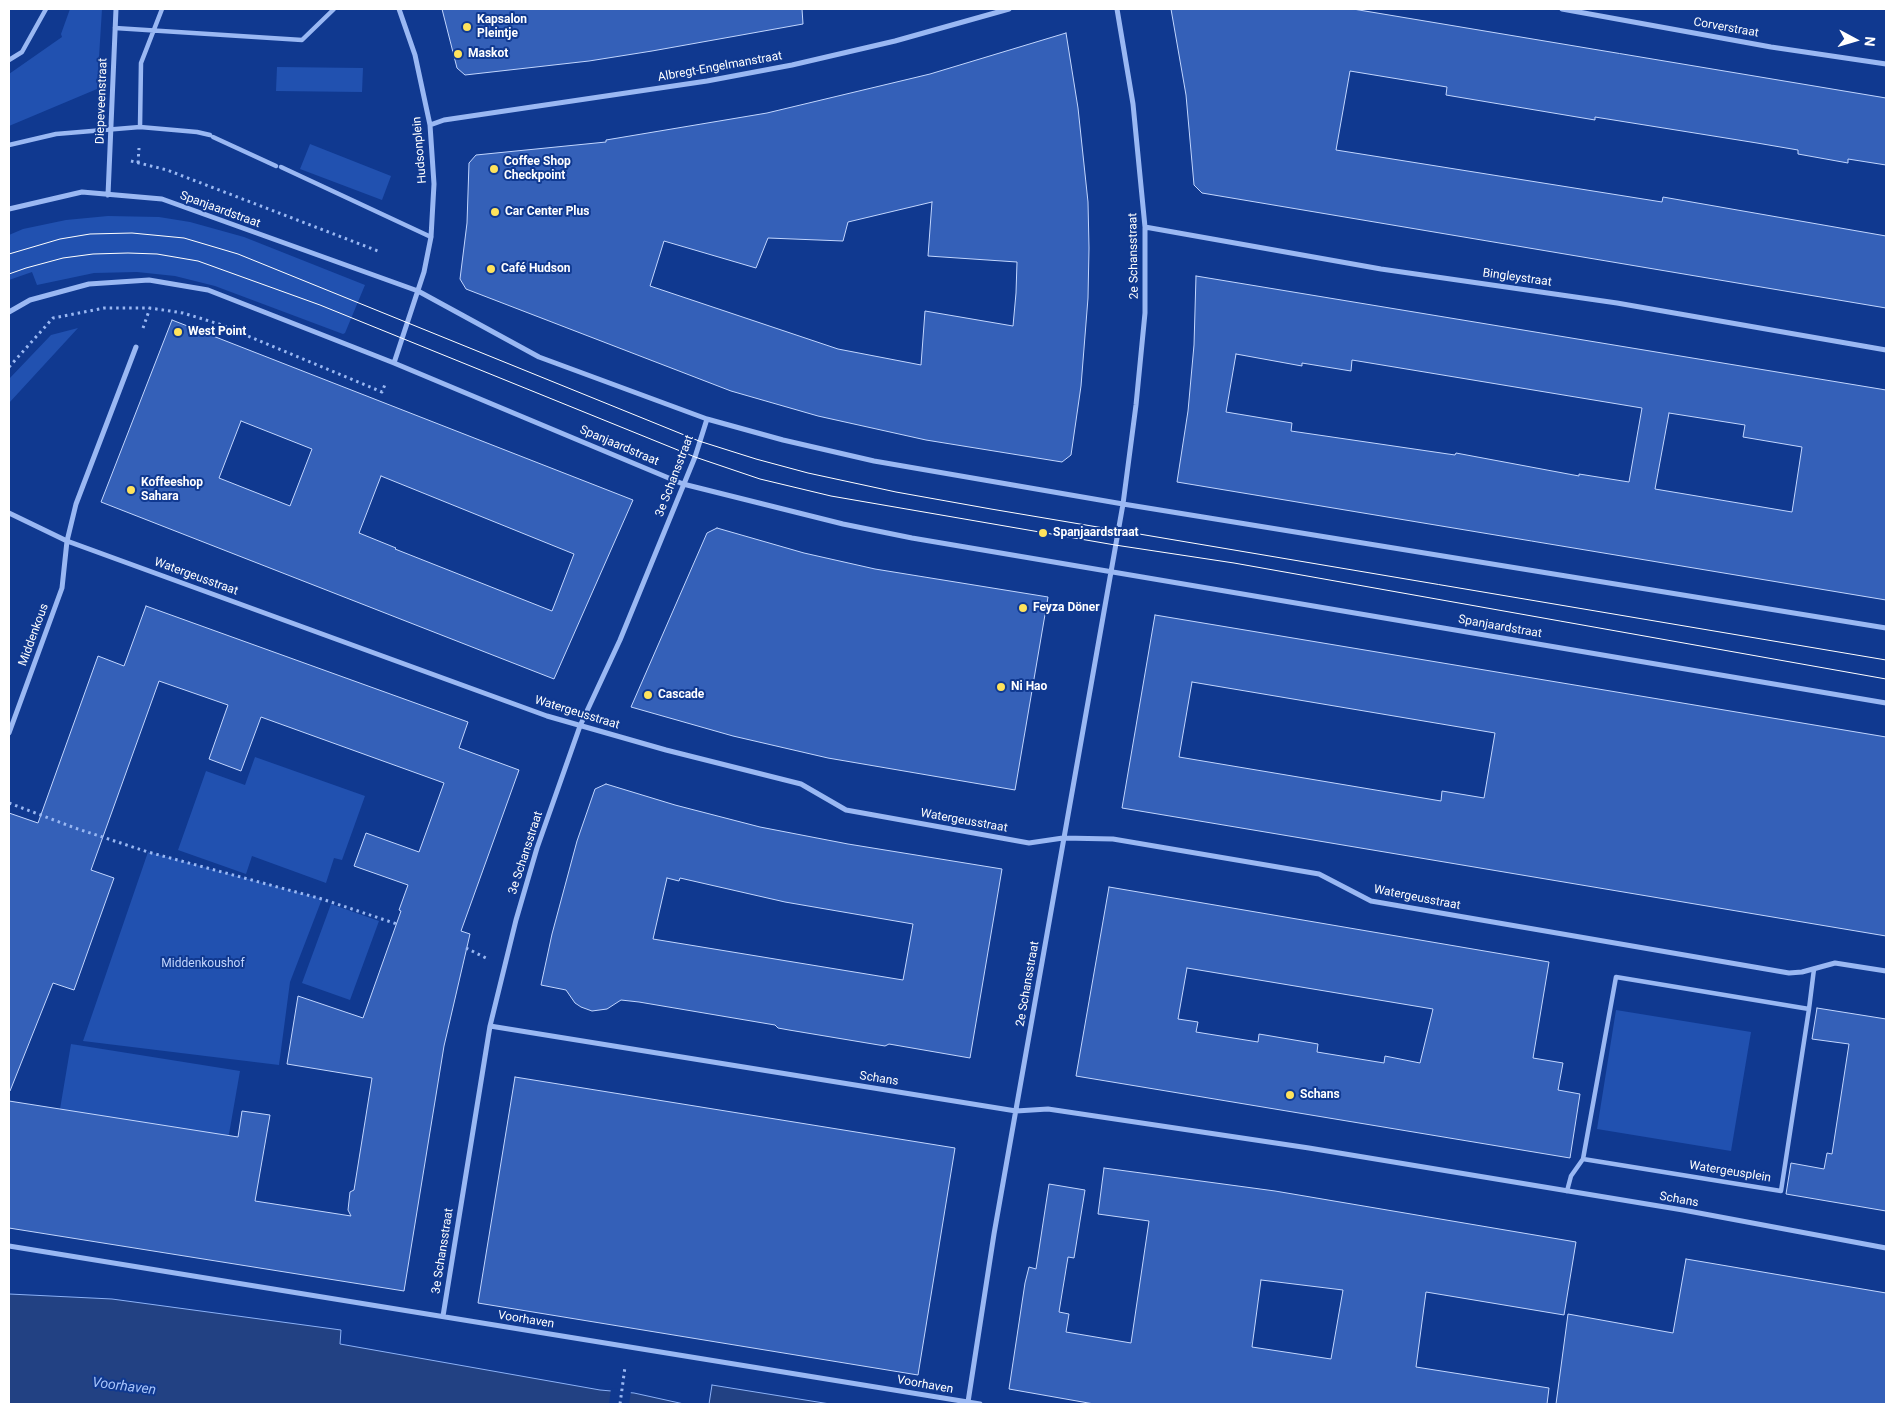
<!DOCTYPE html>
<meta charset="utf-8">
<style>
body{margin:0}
#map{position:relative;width:1895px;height:1413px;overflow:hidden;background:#103990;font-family:Roboto,sans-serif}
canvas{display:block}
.frame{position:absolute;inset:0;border:10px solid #fff;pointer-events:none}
.north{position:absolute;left:1830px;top:15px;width:50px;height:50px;-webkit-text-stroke:4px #103990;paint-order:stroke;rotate:96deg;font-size:14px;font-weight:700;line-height:20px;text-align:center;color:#fff}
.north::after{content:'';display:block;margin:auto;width:18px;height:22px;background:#fff;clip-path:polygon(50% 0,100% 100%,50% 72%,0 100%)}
</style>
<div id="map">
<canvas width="1895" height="1413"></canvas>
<div class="frame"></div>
<div class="north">N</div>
</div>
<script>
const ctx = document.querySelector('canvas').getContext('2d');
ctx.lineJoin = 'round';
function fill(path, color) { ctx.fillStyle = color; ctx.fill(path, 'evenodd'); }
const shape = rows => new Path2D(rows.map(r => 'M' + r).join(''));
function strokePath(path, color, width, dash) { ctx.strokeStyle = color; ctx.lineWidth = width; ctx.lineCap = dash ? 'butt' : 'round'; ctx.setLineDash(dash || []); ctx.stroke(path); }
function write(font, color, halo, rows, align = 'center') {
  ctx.font = font + ' Roboto,sans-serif'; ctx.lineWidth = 4; ctx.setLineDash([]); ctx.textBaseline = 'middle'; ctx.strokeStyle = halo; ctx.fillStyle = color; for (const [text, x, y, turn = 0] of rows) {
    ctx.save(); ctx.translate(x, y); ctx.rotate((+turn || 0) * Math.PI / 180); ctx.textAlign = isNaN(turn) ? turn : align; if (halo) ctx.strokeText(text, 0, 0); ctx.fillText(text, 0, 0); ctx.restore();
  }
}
fill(shape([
 [70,9,102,9,97,89,9,126,9,74,62,37,61,34],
 [277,67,363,68,362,92,276,91],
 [310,144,391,176,382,200,300,169],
 [108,216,159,217,190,222,244,237,365,285,345,333,343,334,215,286,175,276,137,272,94,273,37,285,32,272,9,280,9,235,23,229,66,220],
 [78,328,9,403,9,379,51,335],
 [255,757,365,796,342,860,334,858,326,883,252,856,246,874,178,850,206,771,245,785],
 [148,852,322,899,290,982,279,1065,83,1041],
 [331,904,379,921,350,1000,302,983],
 [1616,1010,1751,1032,1731,1151,1597,1129],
 [71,1044,240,1071,225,1157,60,1109]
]), '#2151b0');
const water = shape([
 [9,1294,112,1299,341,1330,340,1344,600,1390,634,1393,684,1404,9,1404,9,1294],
 [712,1385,830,1404,709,1404,712,1385]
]);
fill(water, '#224183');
strokePath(water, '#8bb1f7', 1);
fill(shape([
 [611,1388,631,1391,629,1404,609,1404]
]), '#103990');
const building = shape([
 [442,9,802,9,803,24,652,51,589,61,465,75,457,68,442,9],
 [1171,9,1353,9,1886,98,1886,165,1848,159,1848,163,1798,154,1798,150,1757,143,1595,117,1595,120,1446,95,1447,87,1350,71,1336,150,1662,202,1663,197,1886,236,1886,308,1202,193,1194,185,1186,95,1171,9],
 [1066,33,1078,108,1088,202,1089,248,1088,298,1081,386,1071,455,1062,462,926,440,818,416,731,391,466,289,460,279,467,223,469,163,476,155,606,142,606,140,767,113,930,74,1066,33],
 [932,202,928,256,1017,262,1016,293,1013,326,925,311,921,365,838,349,650,286,664,241,756,268,768,238,843,241,848,222,932,202],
 [1196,276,1886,390,1886,600,1177,482,1188,411,1194,345,1196,276],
 [1236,354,1302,366,1302,363,1351,371,1352,360,1642,408,1629,482,1579,474,1579,476,1456,453,1455,455,1291,431,1292,423,1226,412,1236,354],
 [1669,413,1745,425,1743,437,1802,447,1792,512,1655,489,1669,413],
 [172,320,633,500,554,679,101,502,172,320],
 [241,421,312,449,290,506,219,478,241,421],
 [381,476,574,554,552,611,395,549,396,548,359,533,381,476],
 [717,528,804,553,875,569,1048,597,1015,790,828,758,733,736,631,707,707,533,717,528],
 [146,606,468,722,459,748,519,770,461,931,470,934,444,1046,404,1291,9,1228,9,1101,238,1137,242,1111,270,1115,255,1201,351,1216,348,1210,350,1192,354,1190,372,1078,287,1064,298,996,363,1018,401,911,399,910,408,885,354,866,366,833,419,852,444,783,261,717,241,771,209,759,228,705,159,681,91,870,114,878,74,990,53,983,10,1091,9,1091,9,813,38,823,98,656,124,666,146,606],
 [1155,615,1886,737,1886,936,1122,808,1155,615],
 [1192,682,1495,733,1484,798,1442,791,1441,801,1179,757,1192,682],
 [606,784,675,805,760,827,848,844,1002,869,970,1058,889,1044,885,1046,789,1030,778,1028,775,1025,639,1002,621,1000,607,1009,592,1011,581,1007,575,1003,566,990,541,985,552,934,577,841,595,789,606,784],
 [667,878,679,881,680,878,785,902,913,924,903,980,653,939,667,878],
 [1109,887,1549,962,1533,1058,1563,1063,1558,1090,1580,1094,1570,1158,1076,1076,1109,887],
 [1187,968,1433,1009,1420,1063,1385,1056,1384,1063,1317,1052,1318,1044,1259,1034,1258,1042,1196,1032,1198,1022,1178,1019,1187,968],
 [1817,1008,1886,1019,1886,1211,1786,1194,1791,1163,1824,1169,1827,1153,1832,1154,1849,1044,1812,1039,1817,1008],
 [515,1077,955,1148,918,1375,478,1303,515,1077],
 [1104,1168,1275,1191,1576,1242,1564,1315,1426,1292,1416,1367,1549,1388,1547,1404,1094,1404,1009,1389,1025,1283,1029,1267,1036,1269,1049,1184,1085,1190,1074,1258,1068,1257,1059,1312,1069,1314,1066,1332,1131,1343,1149,1221,1098,1214,1104,1168],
 [1261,1280,1343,1290,1331,1359,1252,1347,1261,1280],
 [1686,1259,1886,1293,1886,1404,1556,1404,1568,1314,1673,1333,1686,1259]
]);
fill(building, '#3460b8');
strokePath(building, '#c2d6fe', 1);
strokePath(shape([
 [131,161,167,170,378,251],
 [138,163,139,148],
 [143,328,150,308],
 [9,367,53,318,104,308,150,308,183,313,219,324,382,392,386,382],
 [9,803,75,828,148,852,322,899,397,924],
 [466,948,486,958],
 [620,1404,625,1367]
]), '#9ab8f3', 3, [2.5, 4]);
strokePath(shape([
 [115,28,302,40,334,9],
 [9,60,22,52,46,9],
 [140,127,141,63,162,9],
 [213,137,276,166],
 [9,145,56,134,140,127,197,132,210,135],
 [281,167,431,237],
 [1809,1009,1616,977,1583,1159,1781,1191,1809,1009,1814,969],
 [1567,1191,1571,1176,1583,1159]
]), '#9ab8f3', 4.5);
strokePath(shape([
 [1562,9,1771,47,1886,64],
 [430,125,444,120,707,81,792,65,895,41,1009,9],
 [108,195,116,9],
 [9,209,82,192,162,199,418,291,539,357,707,419,783,440,874,461,1123,504,1886,628],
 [1145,227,1381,269,1617,303,1886,350],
 [9,312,30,300,89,284,149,280,208,290,394,363,683,484,843,524,912,538,1886,703],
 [394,363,424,272,431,237,434,184,430,125,415,55,399,9],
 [9,513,67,541,547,716,666,750,801,784,846,810,1029,843,1063,838,1113,839,1319,874,1371,901,1789,973,1802,972,1835,963,1886,971],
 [9,733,62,588,67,541,76,504,136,347],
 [490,1026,1016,1111,1048,1109,1309,1148,1683,1210,1886,1248],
 [9,1246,980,1404],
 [443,1316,490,1026,516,920,537,848,580,726,620,640,695,457,707,419],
 [968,1402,994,1234,1123,504,1136,405,1145,313,1145,227,1133,104,1117,9]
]), '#9ab8f3', 5);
strokePath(shape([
 [9,254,60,239,90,234,132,233,184,238,238,254,699,441,756,459,808,473,896,492,991,509,1886,660],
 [9,274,26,268,63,258,93,254,128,253,157,254,198,261,320,305,695,457,760,479,831,496,1115,545,1234,563,1886,679]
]), '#fff', 1);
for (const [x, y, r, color] of [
 [467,27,5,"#ffe35c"],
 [458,54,5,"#ffe35c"],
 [494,169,5,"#ffe35c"],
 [495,212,5,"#ffe35c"],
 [491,269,5,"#ffe35c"],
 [178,332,5,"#ffe35c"],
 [131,490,5,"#ffe35c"],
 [1043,533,5,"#ffe35c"],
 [1023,608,5,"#ffe35c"],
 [1001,687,5,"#ffe35c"],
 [648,695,5,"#ffe35c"],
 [1290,1095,5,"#ffe35c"]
]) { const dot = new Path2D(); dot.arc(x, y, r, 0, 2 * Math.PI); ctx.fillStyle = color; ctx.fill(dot); strokePath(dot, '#103990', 2); }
write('bold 12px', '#fff', '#103990', [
 ["Kapsalon",477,20],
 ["Pleintje",477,34],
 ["Maskot",468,54],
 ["Coffee Shop",504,162],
 ["Checkpoint",504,176],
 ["Car Center Plus",505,212],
 ["Café Hudson",501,269],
 ["West Point",188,332],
 ["Koffeeshop",141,483],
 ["Sahara",141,497],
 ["Spanjaardstraat",1053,533],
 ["Feyza Döner",1033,608],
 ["Ni Hao",1011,687],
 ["Cascade",658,695],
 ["Schans",1300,1095]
], 'left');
write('12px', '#fff', '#103990', [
 ["Corverstraat",1726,28,10],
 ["Albregt-Engelmanstraat",720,67,-10],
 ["Diepeveenstraat",102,101,-88],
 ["Hudsonplein",420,150,-95],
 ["Spanjaardstraat",220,210,20],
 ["2e Schansstraat",1134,256,-91],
 ["Bingleystraat",1517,278,8],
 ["Spanjaardstraat",619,446,23],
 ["3e Schansstraat",675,476,-69],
 ["Watergeusstraat",196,577,20],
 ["Spanjaardstraat",1500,627,10],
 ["Middenkous",34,635,-70],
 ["Watergeusstraat",577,713,17],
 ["Watergeusstraat",964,821,10],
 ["3e Schansstraat",526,853,-72],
 ["Watergeusstraat",1417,898,11],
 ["2e Schansstraat",1028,984,-80],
 ["Schans",879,1079,9],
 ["Watergeusplein",1730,1172,9],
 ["Schans",1679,1200,10],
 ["3e Schansstraat",443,1251,-81],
 ["Voorhaven",526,1320,9],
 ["Voorhaven",925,1385,10]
]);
write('12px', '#c2d6fe', '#103990', [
 ["Middenkoushof",203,964]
]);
write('italic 14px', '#a6c3fa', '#103990', [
 ["Voorhaven",124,1387,7]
]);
</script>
